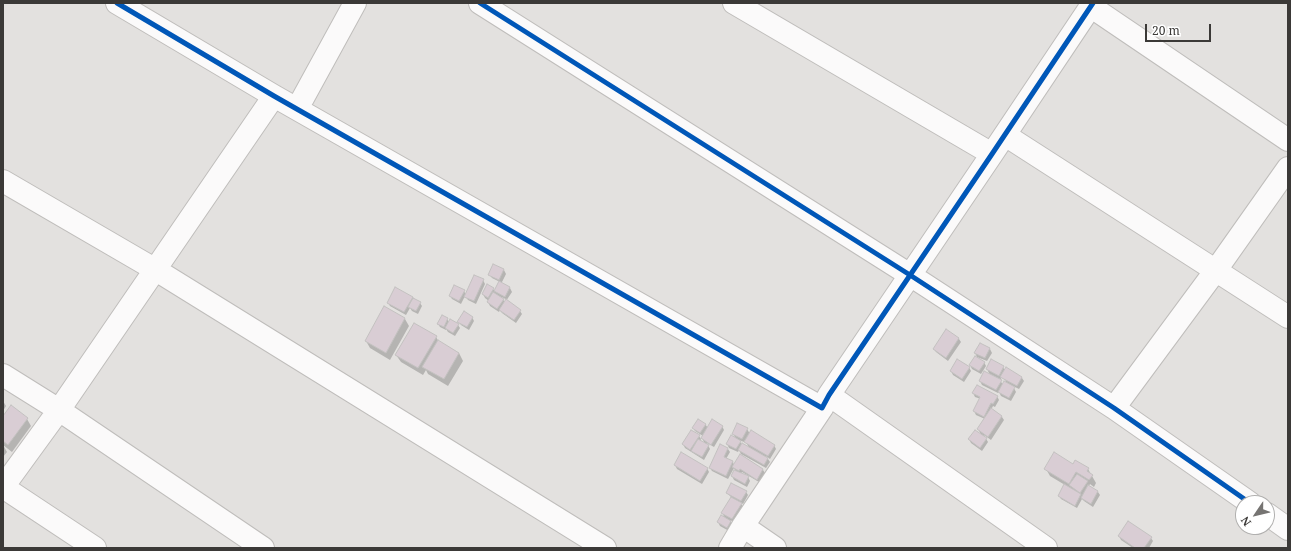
<!DOCTYPE html>
<style>
body{margin:0}
#map{position:relative;width:1291px;height:551px;overflow:hidden;background:#e3e1df;font-family:"Noto Serif",serif}
canvas{display:block}
.frame{position:absolute;inset:0;border:4px solid #3b3937;pointer-events:none}
.north{position:absolute;left:1235px;top:495px;width:40px;height:40px;box-sizing:border-box;background:#fff;border:1px solid #b1b0af;border-radius:50%;rotate:235deg;font-size:11px;font-weight:700;line-height:16px;text-align:center;color:#3b3937}
.north::after{content:'';display:block;margin:auto;width:14px;height:18px;background:#767472;clip-path:polygon(50% 0,100% 100%,50% 72%,0 100%)}
.scale{position:absolute;left:1145px;top:24px;width:66px;height:18px;box-sizing:border-box;border:2px solid #3b3937;border-top:0;padding-left:5px;font-size:12px;line-height:14px;white-space:nowrap;color:#3b3937;-webkit-text-stroke:3px #fff;paint-order:stroke}
</style>
<div id="map">
<canvas width="1291" height="551"></canvas>
<div class="frame"></div>
<div class="north">N</div>
<div class="scale">20 m</div>
</div>
<script>
const ctx = document.querySelector('canvas').getContext('2d');
ctx.lineJoin = 'round';
function fill(path, color) { ctx.fillStyle = color; ctx.fill(path, 'evenodd'); }
const shape = rows => new Path2D(rows.map(r => 'M' + r).join(''));
function strokePath(path, color, width, dash) { ctx.strokeStyle = color; ctx.lineWidth = width; ctx.lineCap = dash ? 'butt' : 'round'; ctx.setLineDash(dash || []); ctx.stroke(path); }
fill(shape([
 [494,266,504,270,506,274,501,284,510,288,512,292,506,301,520,311,522,314,516,323,502,313,500,310,499,312,490,306,488,302,489,301,485,298,483,294,488,285,495,291,500,282,492,278,490,275],
 [502,297,507,300,505,303],
 [483,280,485,284,476,304,468,300,465,296,461,304,452,299,450,296,464,291,466,295],
 [412,297,420,303,422,306,418,314,412,311,410,308,406,315,390,306,388,303],
 [384,308,405,319,409,326,390,360,370,348,366,341],
 [472,317,474,321,469,330,461,325,459,322],
 [447,319,449,322,458,325,460,328,455,336,448,332,446,329,446,330,440,327,438,324],
 [414,324,436,337,439,342,459,353,463,361,448,386,428,374,426,370,423,375,401,362,396,355],
 [946,330,959,339,961,342,948,361,936,352,934,349],
 [980,344,990,349,992,353,987,361,977,357,975,353],
 [984,362,986,366,981,374,972,369,970,365],
 [969,367,971,371,964,382,953,375,951,371],
 [1003,367,1005,371,1006,369,1022,378,1024,381,1019,389,1013,386,1016,392,1011,401,1001,396,999,392,998,393,982,385,980,381,990,375,987,369],
 [1002,377,1006,381,1003,385,1000,380],
 [973,393,997,396,999,400,995,407,993,406,991,410,1002,417,1004,420,991,440,984,435,988,442,982,451,971,443,969,439,982,436,978,429,985,419,976,415,974,411,981,399,975,397],
 [3,401,6,406,3,411],
 [3,417,27,419,31,426,12,452,3,445,7,452,3,457],
 [705,424,708,428,722,426,724,430,714,447,707,443,710,449,704,460,685,448,683,444,699,436,701,439,700,441,705,444,702,438,703,436,695,431,693,428],
 [747,429,750,434,774,445,776,449,770,459,766,456,770,462,766,468,741,454,739,450,738,452,729,448,727,444,736,439,733,434],
 [739,440,744,442,745,440,749,448,742,445],
 [728,449,730,452,726,459,733,462,734,465,741,455,763,470,765,473,759,482,742,472,741,474,748,477,750,481,747,487,734,480,732,476,736,472,734,468,728,479,712,471,710,468],
 [675,465,707,468,709,472,702,484,677,469],
 [1073,465,1088,469,1096,483,1094,487,1090,484,1089,486,1098,492,1100,495,1093,507,1084,501,1082,499,1077,508,1061,499,1059,496,1065,485,1050,476,1046,469],
 [746,492,748,495,743,504,740,502,743,507,734,522,730,520,733,525,729,531,720,526,718,522,725,518,722,513,731,497,727,493],
 [1119,536,1151,538,1153,541,1149,548,1133,548,1121,540]
]), '#0003');
const building = shape([
 [493,264,504,269,499,280,488,275,493,264],
 [474,275,484,279,474,301,464,297,474,275],
 [499,281,510,287,505,297,494,291,499,281],
 [487,284,494,288,488,298,482,294,487,284],
 [454,285,465,290,459,301,449,296,454,285],
 [395,287,413,297,404,312,387,303,395,287],
 [493,292,504,299,497,309,487,302,493,292],
 [413,298,421,302,416,311,408,307,413,298],
 [506,299,521,310,514,320,499,310,506,299],
 [384,306,405,318,386,353,365,341,384,306],
 [464,311,473,317,467,327,457,322,464,311],
 [442,315,448,318,444,327,437,324,442,315],
 [450,319,459,324,453,333,445,328,450,319],
 [414,323,437,336,418,368,395,355,414,323],
 [946,329,959,338,946,358,933,349,946,329],
 [438,340,459,353,444,379,422,367,438,340],
 [980,343,990,348,985,358,974,353,980,343],
 [975,356,985,362,979,371,969,365,975,356],
 [957,359,970,367,962,379,950,371,957,359],
 [991,359,1004,366,999,376,986,369,991,359],
 [1006,367,1022,377,1017,386,1000,377,1006,367],
 [984,371,1002,380,996,390,979,381,984,371],
 [1004,381,1015,387,1009,398,998,392,1004,381],
 [977,385,998,396,993,404,991,403,984,417,973,411,980,397,972,393,977,385],
 [11,405,28,418,8,445,3,441,3,416,11,405],
 [991,408,1002,416,988,437,977,429,991,408],
 [698,419,706,424,700,433,692,428,698,419],
 [712,419,723,426,711,445,701,438,712,419],
 [737,423,748,428,742,439,732,434,737,423],
 [691,430,700,435,690,450,682,444,691,430],
 [751,430,775,445,768,456,744,442,751,430],
 [975,430,987,438,980,448,968,439,975,430],
 [731,435,741,441,736,449,726,444,731,435],
 [698,439,709,445,702,457,691,451,698,439],
 [742,443,768,458,764,465,738,450,742,443],
 [720,444,728,448,724,457,733,461,726,476,709,468,720,444],
 [681,452,708,468,700,481,674,465,681,452],
 [1054,452,1073,464,1075,460,1089,468,1087,471,1093,475,1089,480,1076,472,1069,484,1044,469,1054,452],
 [740,454,763,469,757,480,740,469,739,471,732,467,740,454],
 [734,470,749,476,745,484,731,476,734,470],
 [1077,474,1088,481,1080,493,1069,485,1077,474],
 [731,483,747,491,741,501,726,493,731,483],
 [1064,484,1081,494,1075,506,1058,496,1064,484],
 [1088,485,1098,491,1091,504,1081,498,1088,485],
 [731,497,742,503,732,519,721,513,731,497],
 [721,515,731,521,727,528,717,522,721,515],
 [1128,521,1152,537,1144,548,1135,548,1118,536,1128,521]
]);
fill(building, '#d9cdd4');
strokePath(building, '#c3c1c0', 1);
const minor = shape([
 [117,3,274,96,822,408,829,395,992,154,1093,3],
 [480,3,910,275,1114,408,1250,503],
 [734,3,992,154],
 [1090,6,1288,140],
 [297,109,355,3],
 [1005,135,1288,317],
 [3,181,156,270,605,548],
 [3,375,59,410,263,548],
 [829,395,1046,548],
 [1114,408,1216,270,1288,168],
 [3,487,59,410,274,96],
 [3,487,95,548],
 [1267,514,1288,529],
 [743,526,775,548],
 [730,548,743,526,822,408]
]);
strokePath(minor, '#bfbdbb', 24);
strokePath(minor, '#fbfafa', 22);
strokePath(shape([
 [117,3,274,96,822,408,829,395,992,154,1093,3],
 [480,3,910,275,1114,408,1250,503]
]), '#0057b8', 5);
</script>
